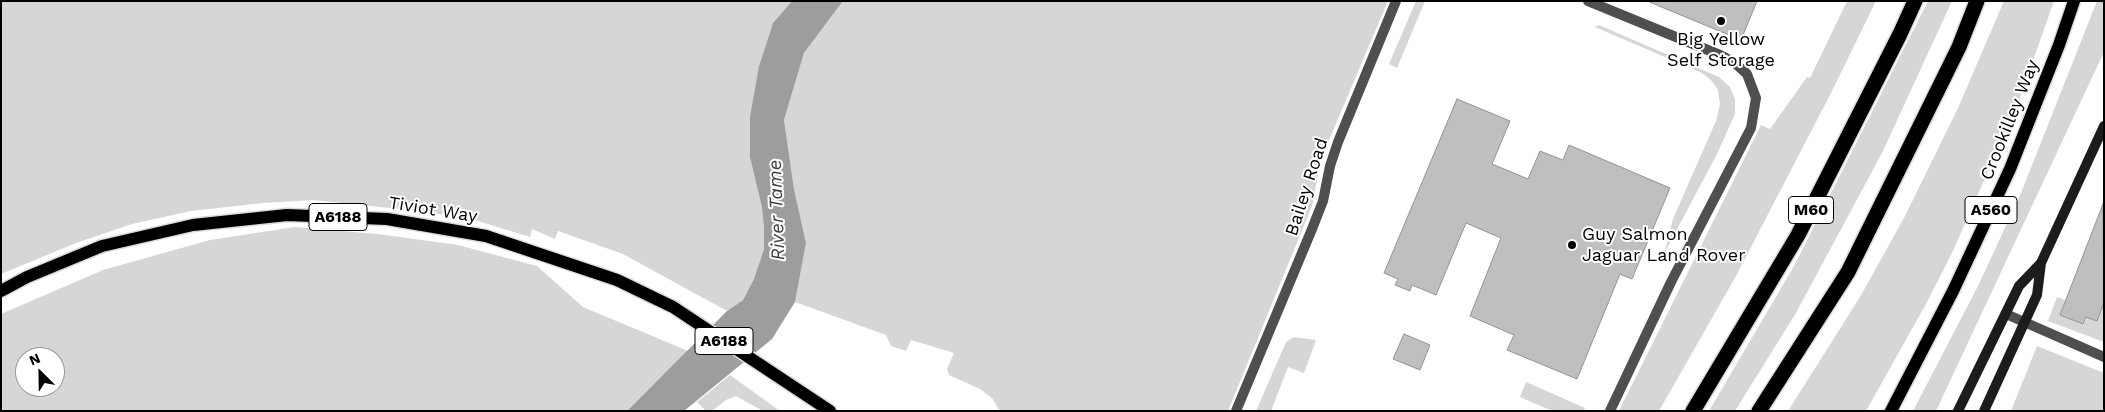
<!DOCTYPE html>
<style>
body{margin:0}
#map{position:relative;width:2105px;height:412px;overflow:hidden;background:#fff;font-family:"Work Sans",sans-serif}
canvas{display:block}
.frame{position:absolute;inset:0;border:2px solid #000;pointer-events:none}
.north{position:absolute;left:15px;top:347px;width:50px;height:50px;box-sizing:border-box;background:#fff;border:1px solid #999;border-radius:50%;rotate:337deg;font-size:14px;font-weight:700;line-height:20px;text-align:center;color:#000}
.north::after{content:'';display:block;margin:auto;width:18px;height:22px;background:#000;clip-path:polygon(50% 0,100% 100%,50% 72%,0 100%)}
</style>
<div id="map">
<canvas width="2105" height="412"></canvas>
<div class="frame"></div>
<div class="north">N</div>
</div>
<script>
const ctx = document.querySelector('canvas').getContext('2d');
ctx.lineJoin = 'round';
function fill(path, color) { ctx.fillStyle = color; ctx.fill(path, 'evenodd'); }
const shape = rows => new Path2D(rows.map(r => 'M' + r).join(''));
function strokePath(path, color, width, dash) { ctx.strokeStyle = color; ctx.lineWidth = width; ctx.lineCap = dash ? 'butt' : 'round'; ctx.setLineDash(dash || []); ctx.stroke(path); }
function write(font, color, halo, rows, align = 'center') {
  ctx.font = font + ' "Work Sans",sans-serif'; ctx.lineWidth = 4; ctx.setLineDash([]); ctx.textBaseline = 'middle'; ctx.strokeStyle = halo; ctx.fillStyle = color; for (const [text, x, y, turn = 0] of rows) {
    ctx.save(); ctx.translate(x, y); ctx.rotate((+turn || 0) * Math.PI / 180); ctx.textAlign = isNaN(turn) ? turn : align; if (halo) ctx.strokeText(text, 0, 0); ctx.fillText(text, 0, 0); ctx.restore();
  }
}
fill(shape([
 [1,1,792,1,773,23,759,66,764,227,764,249,754,279,743,300,727,311,623,254,558,231,555,239,532,229,530,237,478,221,428,212,313,200,263,203,191,211,132,224,76,243,1,274],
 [843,1,1388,1,1321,159,1312,206,1228,411,1000,411,992,398,980,389,949,375,947,369,954,353,911,340,906,351,891,346,886,335,795,302,806,243,794,189,784,120,804,53],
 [1416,1,1425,1,1397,68,1389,64],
 [1847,1,1876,1,1832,91,1736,276,1659,411,1619,411,1761,125,1770,129,1807,77,1810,78],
 [1928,1,1952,1,1883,151,1796,313,1735,411,1709,411,1794,266],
 [2004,1,2054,1,2018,103,1953,251,1926,304,1866,411,1788,411,1860,297,1905,216,1958,108],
 [2097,1,2104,1,2104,52,1936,411,1913,411,1979,284,2021,193],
 [1599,25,1719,77,1730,87,1735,99,1735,114,1717,154,1664,254,1673,219,1716,121,1720,104,1718,90,1711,80,1702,73,1595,27],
 [295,227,378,234,458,245,537,266,583,307,688,351,627,411,1,411,1,314,103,270,210,240],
 [25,357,55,357,55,387,25,387],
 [2104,294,2104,342,2048,321,2057,297,2065,300,2060,315,2083,324],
 [1294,337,1316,340,1304,373,1288,367,1271,411,1256,411,1286,342],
 [2037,346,2104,373,2104,411,2011,411],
 [730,375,780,411,763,411,736,396,726,400,712,411,706,411,697,402],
 [1526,382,1585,408,1584,411,1552,411,1520,397]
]), '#d6d6d6');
fill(shape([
 [792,1,843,1,804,53,784,120,794,189,806,243,795,302,772,339,684,411,627,411,727,311,743,300,754,279,764,249,764,227,762,207,750,157,750,117,759,66,773,23]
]), '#9d9d9d');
const building = shape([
 [1647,1,1757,1,1741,40,1647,1],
 [1457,99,1510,121,1492,164,1509,171,1528,179,1540,151,1563,160,1569,145,1670,188,1632,279,1620,274,1577,379,1507,350,1514,335,1470,316,1501,238,1466,223,1436,295,1412,285,1410,291,1395,285,1398,279,1384,273,1457,99],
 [2103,204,2104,302,2097,321,2086,317,2083,324,2060,315,2103,204],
 [1404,334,1430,345,1420,370,1393,359,1404,334]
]);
fill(building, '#bfbfbf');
strokePath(building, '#939393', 1);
const primary = shape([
 [1,291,27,277,102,246,193,225,287,215,387,219,486,236,617,280,673,307,830,411],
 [1891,411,1953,291,2010,169,2059,45,2074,1]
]);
const highway = shape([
 [1693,411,1798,235,1900,34,1915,1],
 [1759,411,1848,272,1959,47,1977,1]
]);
strokePath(primary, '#dbdbdb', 15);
strokePath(highway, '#dbdbdb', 18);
strokePath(shape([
 [1588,1,1720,55,1735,63,1747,74,1756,98,1751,128,1671,282,1610,411],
 [2006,314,2104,357],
 [1236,411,1312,229,1323,201,1330,166,1338,142,1396,1]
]), '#4f4f4f', 10);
strokePath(shape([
 [1958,411,2019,286,2041,263],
 [1984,411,2037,295,2041,263,2104,126]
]), '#1c1c1c', 10);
strokePath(primary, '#000', 12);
strokePath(highway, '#000', 15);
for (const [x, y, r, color] of [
 [1721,21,5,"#000"],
 [1572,245,5,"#000"]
]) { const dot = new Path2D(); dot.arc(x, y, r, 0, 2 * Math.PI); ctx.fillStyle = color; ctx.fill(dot); strokePath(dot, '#fff', 2); }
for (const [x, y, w] of [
 [1811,210,45],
 [1991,210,52],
 [338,217,58],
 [724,341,58]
]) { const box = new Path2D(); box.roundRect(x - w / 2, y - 13.5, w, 27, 4); ctx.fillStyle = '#fff'; ctx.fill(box); strokePath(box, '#000', 1); }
write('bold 16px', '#000', null, [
 ["M60",1811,210],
 ["A560",1991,210],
 ["A6188",338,217],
 ["A6188",724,341]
]);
write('18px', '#000', '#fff', [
 ["Big Yellow",1721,40],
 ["Self Storage",1721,61],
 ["Guy Salmon",1582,235,"left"],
 ["Jaguar Land Rover",1582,256,"left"]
]);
write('18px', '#000', '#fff', [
 ["Crookilley Way",2010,120,-68],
 ["Bailey Road",1307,187,-72],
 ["Tiviot Way",433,210,9]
]);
write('italic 19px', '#3e3e3e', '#fff', [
 ["River Tame",777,210,-92]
]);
</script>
